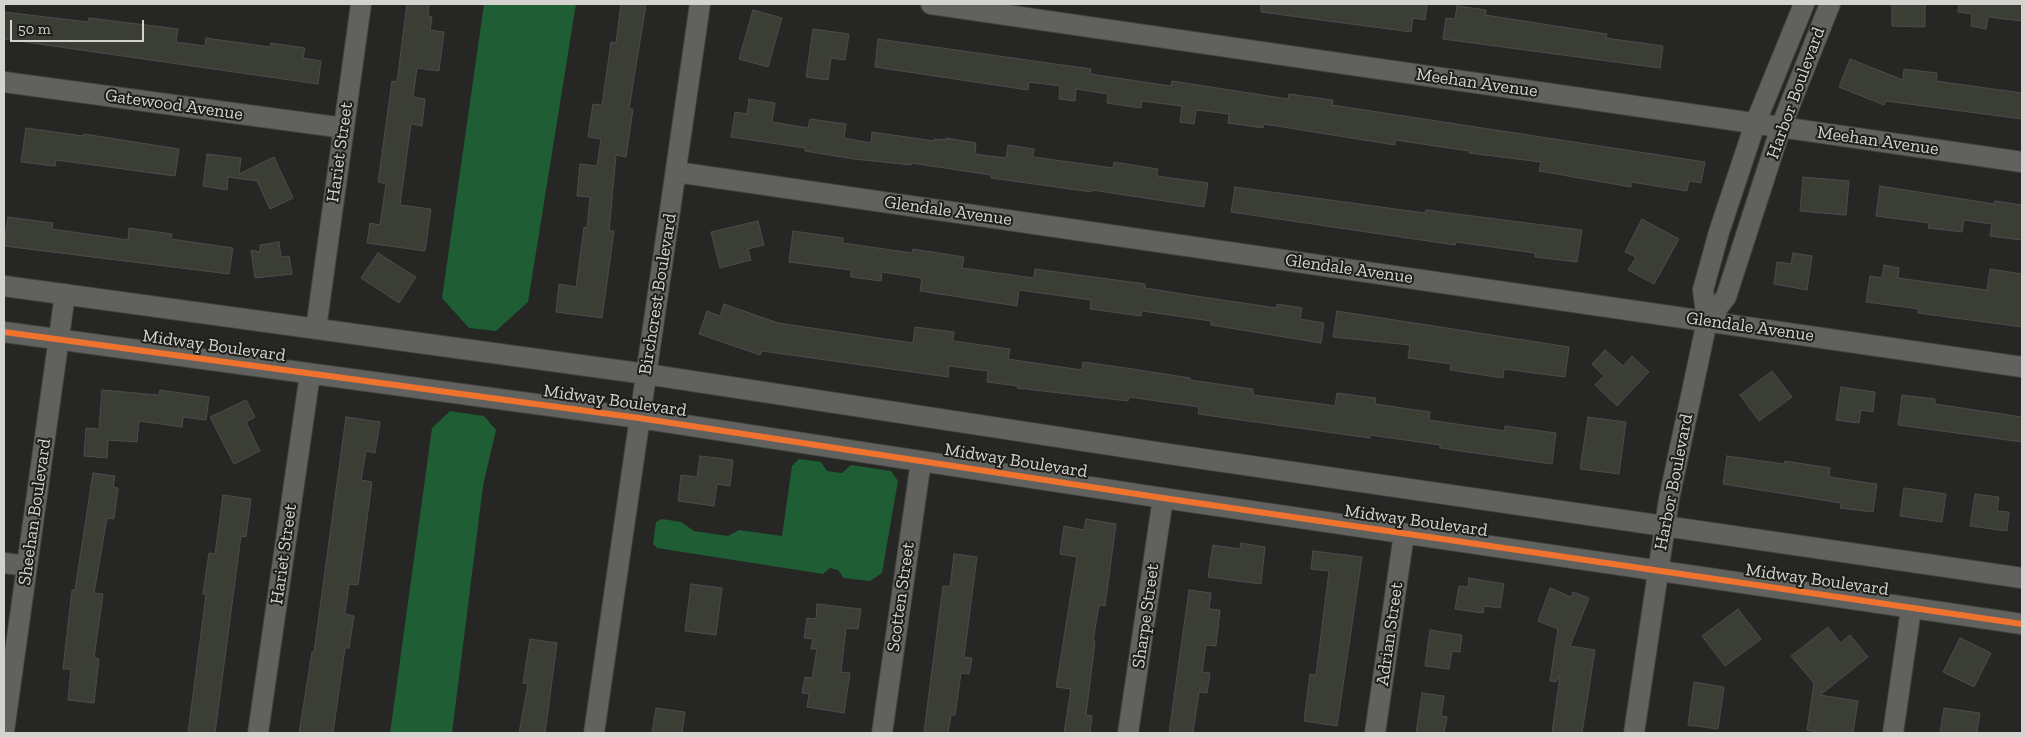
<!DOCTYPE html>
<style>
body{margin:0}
#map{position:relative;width:2026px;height:737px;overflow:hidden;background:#262624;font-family:"Zilla Slab",serif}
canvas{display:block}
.frame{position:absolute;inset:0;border:5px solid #d3d3d0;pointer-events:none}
.scale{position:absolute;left:10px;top:20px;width:134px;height:22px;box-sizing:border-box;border:2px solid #d3d3d0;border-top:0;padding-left:6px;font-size:15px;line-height:18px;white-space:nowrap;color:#d3d3d0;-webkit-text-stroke:4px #1e1e1a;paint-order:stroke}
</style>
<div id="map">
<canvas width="2026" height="737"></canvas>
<div class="frame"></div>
<div class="scale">50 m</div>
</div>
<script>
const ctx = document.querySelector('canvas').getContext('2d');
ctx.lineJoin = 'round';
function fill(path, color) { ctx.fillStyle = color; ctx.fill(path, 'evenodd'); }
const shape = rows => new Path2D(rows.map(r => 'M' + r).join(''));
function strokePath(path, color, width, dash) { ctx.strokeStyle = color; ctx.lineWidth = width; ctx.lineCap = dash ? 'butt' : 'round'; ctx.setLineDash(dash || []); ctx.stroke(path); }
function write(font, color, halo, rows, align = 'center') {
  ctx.font = font + ' "Zilla Slab",serif'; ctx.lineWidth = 4; ctx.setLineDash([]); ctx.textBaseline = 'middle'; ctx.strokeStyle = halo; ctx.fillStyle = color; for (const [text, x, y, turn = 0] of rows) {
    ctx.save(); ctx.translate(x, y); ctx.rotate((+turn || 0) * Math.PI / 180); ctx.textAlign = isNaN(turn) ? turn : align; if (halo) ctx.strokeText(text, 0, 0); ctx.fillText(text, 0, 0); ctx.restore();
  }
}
fill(shape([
 [484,4,576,4,528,302,496,331,469,328,442,298],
 [450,411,484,416,496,430,483,486,452,733,390,733,432,428],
 [799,459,821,462,827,471,842,473,851,465,891,471,898,481,882,573,870,581,844,578,838,570,830,568,823,574,657,548,653,544,656,522,662,519,681,522,694,531,728,536,739,530,782,536,792,466]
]), '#1f5d34');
const building = shape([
 [407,4,429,4,428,16,432,17,430,30,444,32,439,71,417,68,413,97,425,99,422,126,411,124,400,205,431,209,425,251,367,243,370,223,380,225,386,184,378,182,392,81,397,82,407,4],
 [621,4,646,4,629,109,633,109,626,157,616,155,609,231,614,231,602,318,556,312,559,284,576,287,584,227,587,228,590,197,577,196,580,164,597,166,601,139,588,137,593,104,602,105,611,42,616,43,621,4],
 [1261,4,1418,4,1427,5,1425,20,1413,18,1411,32,1261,12,1261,4],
 [1892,4,1925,4,1925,27,1892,26,1892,4],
 [1959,4,2022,4,2022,21,1988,17,1986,29,1971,26,1972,14,1958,12,1959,4],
 [1457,6,1486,10,1485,15,1607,34,1606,38,1663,46,1660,68,1443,39,1446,18,1455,19,1457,6],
 [753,10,782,18,768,67,739,59,753,10],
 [4,12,88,22,89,18,178,29,176,42,205,46,206,38,270,47,271,43,305,48,303,58,321,61,318,84,4,39,4,12],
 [813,29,849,34,845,60,831,58,828,80,806,77,813,29],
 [878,39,1091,69,1090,74,1171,86,1172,81,1288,99,1289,94,1333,100,1332,105,1705,162,1701,183,1689,181,1687,191,1631,182,1631,187,1539,171,1541,162,1469,153,1469,151,1395,140,1395,145,1264,124,1263,128,1228,123,1229,114,1196,110,1194,124,1180,122,1182,106,1142,101,1141,108,1107,103,1108,94,1076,89,1075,101,1059,99,1060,86,1029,82,1028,90,875,67,878,39],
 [1850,59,1903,80,1904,69,1937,73,1936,81,2022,93,2022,119,1886,101,1884,105,1839,87,1850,59],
 [749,99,775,103,772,122,808,128,810,119,846,124,844,138,871,143,872,132,934,141,934,139,946,140,946,138,976,143,975,154,1006,158,1008,145,1034,149,1033,157,1113,168,1114,162,1158,169,1157,176,1208,183,1204,207,1092,190,1092,192,991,178,991,175,911,163,911,165,854,159,805,151,805,148,731,137,735,112,747,114,749,99],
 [26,128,83,136,84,134,179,149,175,176,56,160,55,166,21,162,26,128],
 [207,154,241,158,239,174,274,157,293,198,270,209,257,181,228,177,227,190,203,186,207,154],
 [1803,177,1849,181,1846,215,1800,211,1803,177],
 [1880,186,1994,204,1995,201,2022,205,2022,240,1990,236,1992,224,1964,220,1962,232,1928,228,1929,223,1876,216,1880,186],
 [1235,187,1425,213,1426,210,1582,230,1577,262,1535,257,1535,253,1456,242,1455,245,1231,212,1235,187],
 [8,217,53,223,52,229,128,240,129,228,172,234,171,239,233,248,229,274,4,246,8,217],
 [1642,219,1679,239,1654,284,1628,270,1636,257,1625,252,1642,219],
 [758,221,764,245,748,249,751,260,720,268,711,232,758,221],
 [793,231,843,238,843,243,912,253,913,249,964,257,962,268,1034,278,1035,269,1145,284,1145,288,1202,297,1277,308,1277,304,1302,308,1300,319,1324,323,1321,343,1211,325,1211,321,1142,311,1141,316,1090,309,1091,300,1019,290,1017,306,920,291,922,278,882,272,881,281,851,277,851,270,789,262,793,231],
 [279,242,281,257,289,256,292,274,255,278,251,250,260,252,260,245,279,242],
 [378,253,416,277,399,303,361,278,378,253],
 [1793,253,1812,256,1807,290,1774,284,1777,262,1791,264,1793,253],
 [1884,265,1899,268,1898,278,1987,290,1990,269,2022,274,2022,327,1918,313,1919,309,1866,302,1870,276,1882,278,1884,265],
 [724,304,778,323,913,343,915,327,954,332,953,341,1010,349,1008,359,1082,370,1083,362,1133,369,1190,378,1190,380,1253,389,1253,395,1322,404,1335,406,1337,393,1376,398,1375,404,1430,412,1429,420,1505,431,1505,426,1556,433,1552,464,1440,448,1440,445,1370,435,1370,438,1198,414,1199,407,1129,397,1128,401,1017,388,1018,386,987,382,988,371,949,366,948,377,762,351,760,355,699,334,707,311,720,316,724,304],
 [1337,311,1569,347,1565,377,1504,369,1503,378,1450,370,1451,364,1408,358,1410,345,1333,337,1337,311],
 [1605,350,1623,366,1632,356,1649,372,1617,406,1595,385,1604,376,1592,364,1605,350],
 [1772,371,1792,397,1759,421,1740,395,1772,371],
 [1841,387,1875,392,1873,412,1861,410,1859,423,1836,420,1841,387],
 [102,390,159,395,160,390,209,397,206,420,183,417,182,427,139,421,137,442,108,440,107,458,84,456,86,428,99,429,102,390],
 [1902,395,1935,399,1935,404,2022,417,2022,442,1898,425,1902,395],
 [246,400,255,417,246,422,260,451,234,464,210,417,246,400],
 [346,417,380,422,375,453,366,451,361,480,372,482,358,585,349,584,345,614,354,616,349,648,345,648,333,733,299,733,312,652,314,652,346,417],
 [1588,417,1626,422,1619,474,1580,469,1588,417],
 [700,456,733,460,730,486,717,484,714,506,678,501,681,475,697,477,700,456],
 [1727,456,1784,464,1785,461,1830,468,1829,477,1877,484,1873,512,1840,508,1841,503,1723,484,1727,456],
 [93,473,115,476,113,487,118,488,114,519,107,518,94,593,103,594,94,658,99,659,94,703,68,700,71,669,63,669,72,590,75,590,93,473],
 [1904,488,1946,494,1942,522,1900,516,1904,488],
 [1975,494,1999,497,1997,511,2009,512,2007,531,1970,526,1975,494],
 [223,495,251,499,246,537,241,536,215,733,188,733,206,595,203,594,209,553,215,554,223,495],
 [1086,519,1116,524,1105,606,1099,605,1093,641,1095,641,1086,715,1092,716,1090,733,1064,733,1071,689,1056,687,1077,557,1060,554,1064,526,1084,530,1086,519],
 [1241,543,1265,547,1261,584,1208,577,1213,545,1240,549,1241,543],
 [1313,551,1362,557,1337,726,1304,721,1310,674,1316,675,1329,571,1311,569,1313,551],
 [954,554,977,557,964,657,972,658,969,674,961,673,955,715,951,715,948,733,935,733,924,732,943,586,950,587,954,554],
 [1469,578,1504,584,1500,608,1484,606,1483,613,1455,609,1459,586,1468,587,1469,578],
 [691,584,722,588,716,635,685,631,691,584],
 [1550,588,1571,597,1573,592,1589,598,1570,646,1595,650,1582,733,1552,733,1560,675,1556,682,1550,681,1558,629,1538,621,1550,588],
 [1189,590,1211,593,1209,609,1220,610,1216,646,1206,645,1202,672,1210,673,1207,693,1199,692,1193,733,1169,733,1189,590],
 [817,604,861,609,858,629,846,628,841,672,850,673,844,713,807,707,809,694,802,693,805,677,812,678,817,649,811,649,813,639,804,638,807,618,816,619,817,604],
 [1738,609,1761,639,1725,666,1702,636,1738,609],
 [1828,627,1840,643,1850,635,1868,657,1820,695,1858,701,1853,733,1823,733,1807,730,1814,683,1791,656,1828,627],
 [1430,630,1462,635,1460,652,1452,651,1449,669,1425,666,1430,630],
 [1960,638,1991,653,1974,687,1943,672,1960,638],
 [530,639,557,643,545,733,519,733,528,684,523,683,530,639],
 [1694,682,1724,687,1718,729,1688,725,1694,682],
 [1422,693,1444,696,1441,716,1447,717,1444,733,1416,733,1422,693],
 [656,708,685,712,682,733,652,733,656,708],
 [1944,708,1980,713,1977,733,1940,733,1944,708]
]);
fill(building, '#3a3e35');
strokePath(building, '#4c4d4b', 1);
const minor = shape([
 [931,4,2022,162],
 [4,82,344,128],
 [676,172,2022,367],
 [4,286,646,374,1169,454,2022,578],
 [1707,321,1726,297,1781,127,1830,4],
 [316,329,361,4],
 [4,332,639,418,1163,498,2022,624],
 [4,563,27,566],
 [4,731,65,294],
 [258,733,310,374],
 [594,733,700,4],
 [882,733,921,461],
 [1128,733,1163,498],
 [1375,733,1404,534],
 [1634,733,1669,499,1707,321,1703,290,1719,232,1755,124,1804,4],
 [1893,733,1911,609]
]);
strokePath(minor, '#424240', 22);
strokePath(minor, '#61615f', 20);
strokePath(shape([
 [4,332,639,418,1163,498,2022,624]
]), '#ef722f', 6);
write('18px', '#d3d3d0', '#1e1e1a', [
 ["Meehan Avenue",1477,83,8],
 ["Harbor Boulevard",1796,93,-70],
 ["Gatewood Avenue",174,105,8],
 ["Meehan Avenue",1878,141,8],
 ["Hariet Street",340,152,-82],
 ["Glendale Avenue",948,211,8],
 ["Glendale Avenue",1349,269,8],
 ["Birchcrest Boulevard",658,294,-81],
 ["Glendale Avenue",1750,327,8],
 ["Midway Boulevard",214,346,8],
 ["Midway Boulevard",615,401,8],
 ["Midway Boulevard",1016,461,9],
 ["Harbor Boulevard",1674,482,-79],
 ["Sheehan Boulevard",35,512,-82],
 ["Midway Boulevard",1416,521,8],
 ["Hariet Street",284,554,-82],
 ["Midway Boulevard",1817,580,8],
 ["Scotten Street",901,597,-82],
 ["Sharpe Street",1146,616,-82],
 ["Adrian Street",1390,634,-82]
]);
</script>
